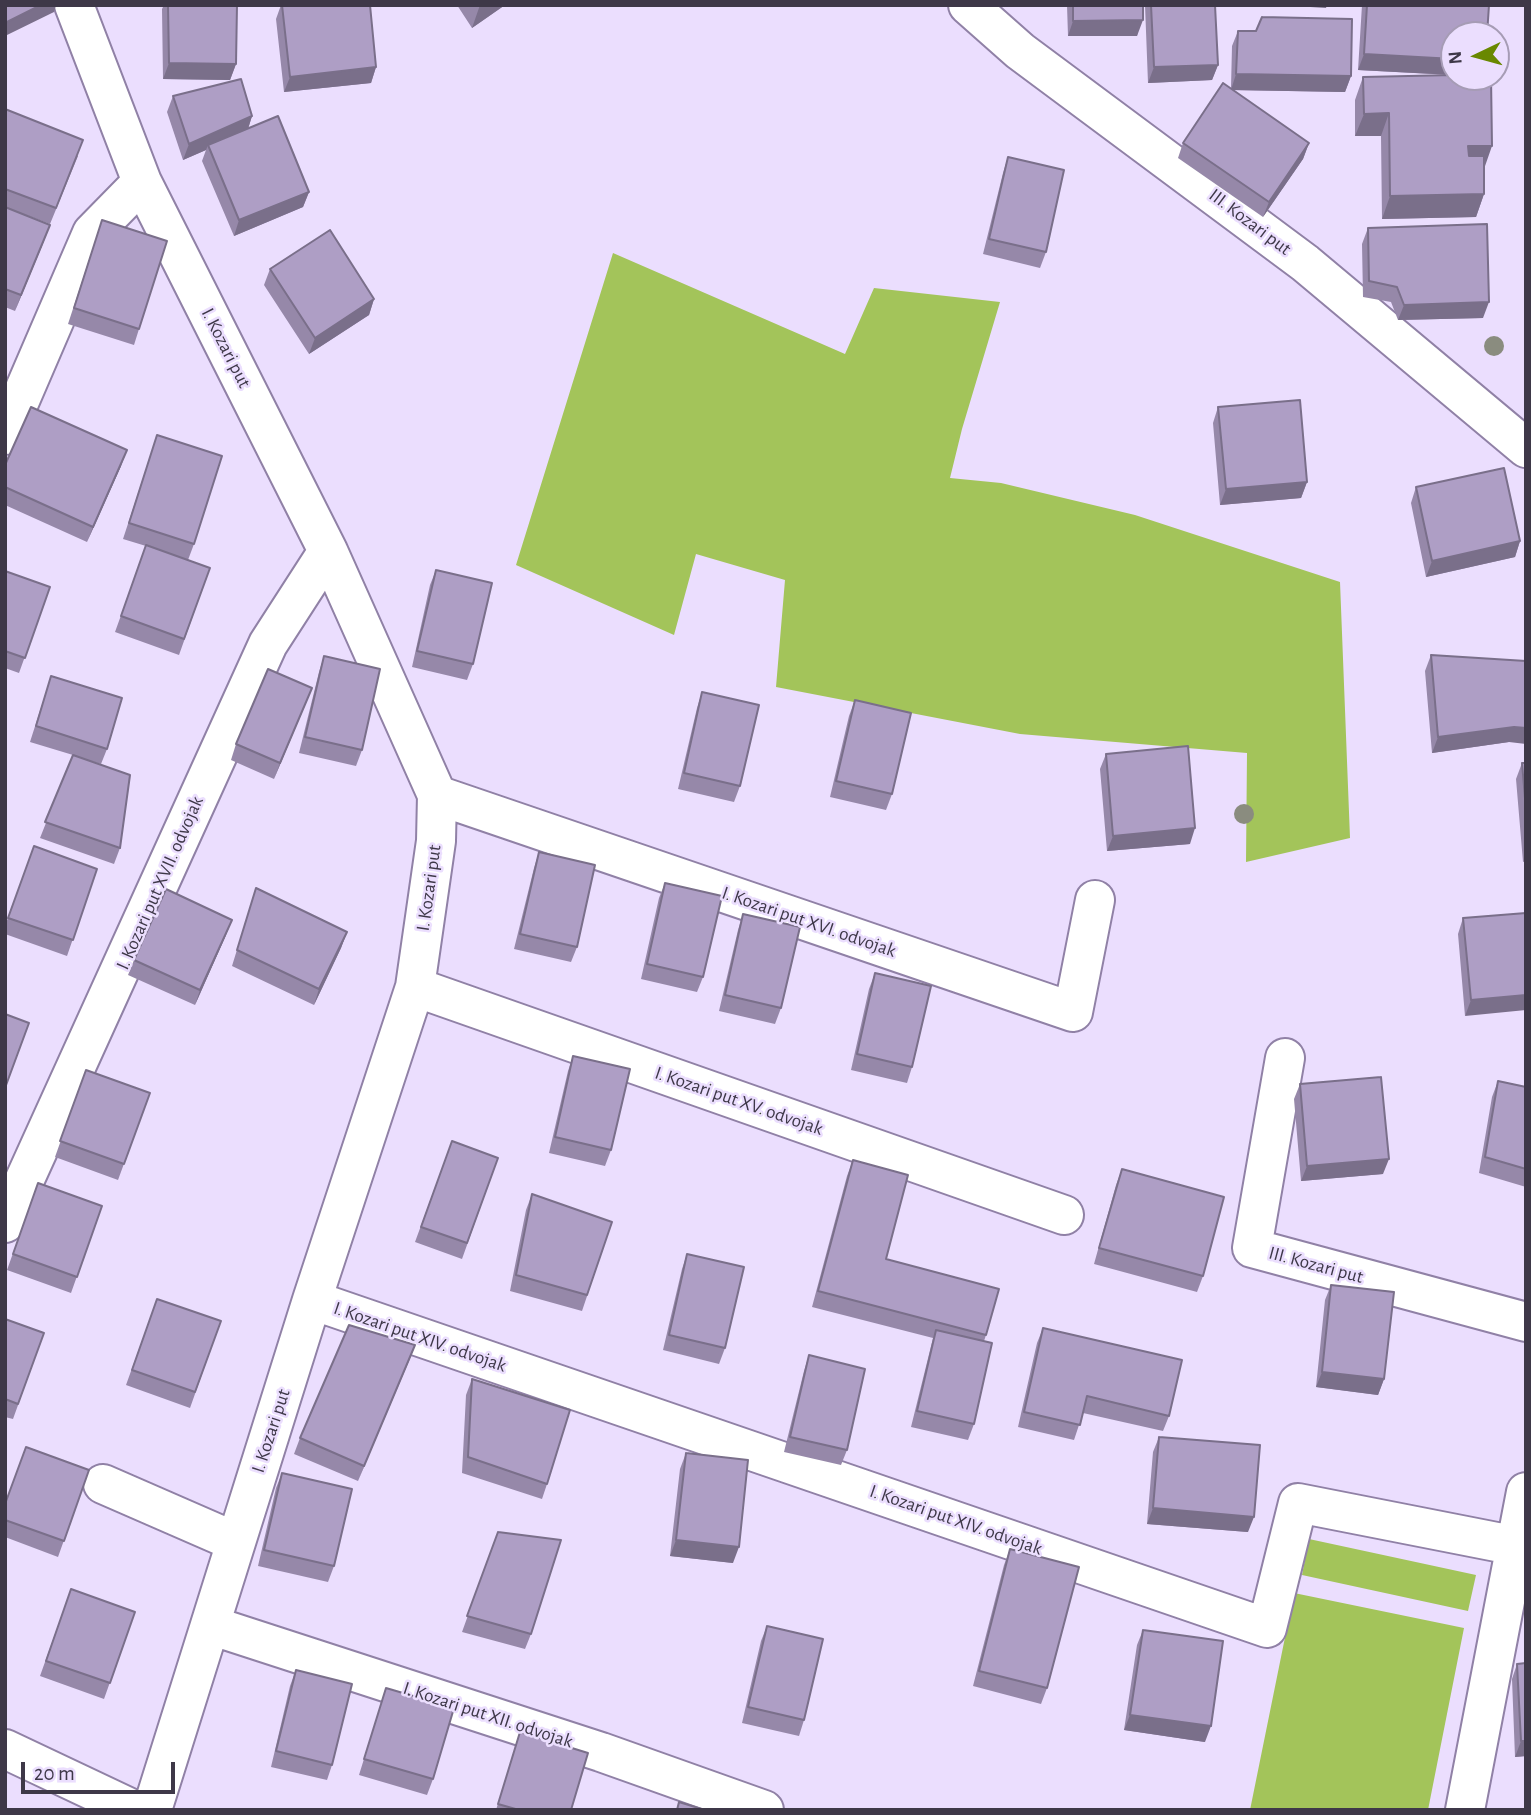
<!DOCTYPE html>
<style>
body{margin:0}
#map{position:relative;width:1531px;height:1815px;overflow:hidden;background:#ebdefe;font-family:"Alegreya Sans",sans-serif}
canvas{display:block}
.frame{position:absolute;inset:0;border:7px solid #3e3848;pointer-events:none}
.north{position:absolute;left:1440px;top:21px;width:70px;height:70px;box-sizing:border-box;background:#ebdefe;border:2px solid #a69cb5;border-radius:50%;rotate:265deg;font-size:19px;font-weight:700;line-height:28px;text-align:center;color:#3e3848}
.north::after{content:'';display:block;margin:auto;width:24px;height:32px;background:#698800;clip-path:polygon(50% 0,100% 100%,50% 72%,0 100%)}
.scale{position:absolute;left:21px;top:1762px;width:154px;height:32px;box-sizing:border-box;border:4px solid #3e3848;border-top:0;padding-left:9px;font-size:21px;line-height:24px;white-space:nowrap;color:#3e3848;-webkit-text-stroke:5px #ebdefe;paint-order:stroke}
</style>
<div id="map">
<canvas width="1531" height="1815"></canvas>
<div class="frame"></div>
<div class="north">N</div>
<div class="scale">20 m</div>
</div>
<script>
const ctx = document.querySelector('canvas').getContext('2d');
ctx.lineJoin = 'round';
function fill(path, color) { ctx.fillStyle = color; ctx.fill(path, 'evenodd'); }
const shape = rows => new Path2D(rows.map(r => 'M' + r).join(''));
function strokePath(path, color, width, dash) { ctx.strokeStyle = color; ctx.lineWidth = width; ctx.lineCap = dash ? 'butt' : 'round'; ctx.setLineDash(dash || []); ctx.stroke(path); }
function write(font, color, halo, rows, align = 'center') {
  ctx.font = font + ' "Alegreya Sans",sans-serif'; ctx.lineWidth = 5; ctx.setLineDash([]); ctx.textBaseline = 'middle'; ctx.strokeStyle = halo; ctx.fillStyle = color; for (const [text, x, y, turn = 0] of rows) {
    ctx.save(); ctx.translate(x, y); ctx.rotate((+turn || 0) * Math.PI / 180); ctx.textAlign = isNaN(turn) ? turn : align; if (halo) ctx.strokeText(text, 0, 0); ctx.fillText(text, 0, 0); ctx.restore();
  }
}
fill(shape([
 [613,253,845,354,874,288,1000,302,962,429,950,478,1001,483,1135,515,1340,582,1350,838,1246,862,1247,753,1020,734,776,687,785,580,696,554,674,635,516,565],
 [1309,1539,1476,1575,1468,1611,1302,1575],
 [1294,1593,1464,1628,1428,1810,1250,1810]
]), '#a3c45a');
const minor = shape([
 [74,5,142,182,328,551,437,795,436,841,415,987,312,1300,152,1810],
 [968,5,1020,51,1305,263,1526,448],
 [5,435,92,233,142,182],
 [437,795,1073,1012,1095,900],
 [415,987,1064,1215],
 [1285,1058,1252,1248,1526,1322],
 [5,1223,268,644,328,551],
 [312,1300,1267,1628,1298,1503,1517,1546],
 [103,1484,236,1542],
 [210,1625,601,1752,764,1810],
 [5,1749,134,1810],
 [1465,1810,1526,1492]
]);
strokePath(minor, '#9081a6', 42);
strokePath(minor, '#fff', 38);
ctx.fillStyle = '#8a8c7f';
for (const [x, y] of [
 [1494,346],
 [1244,814]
]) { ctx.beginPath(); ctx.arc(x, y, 10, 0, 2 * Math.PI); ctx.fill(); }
fill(shape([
 [164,5,237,5,236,64,230,80,163,79,162,9],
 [281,5,376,67,371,83,284,92,276,19],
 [457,5,505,5,472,28],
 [1067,5,1143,5,1137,36,1068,36],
 [1145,5,1215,5,1218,65,1212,80,1148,83],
 [1362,5,1489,5,1454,35,1484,169,1484,194,1476,217,1382,219,1381,136,1355,136,1355,100,1363,77,1451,75,1358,70],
 [1238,31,1351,76,1345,92,1232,90,1309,143,1303,159,1263,217,1178,158,1183,143,1231,88,1232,46],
 [173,96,252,116,248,129,309,192,303,207,234,236,202,161,206,150,183,160,167,112],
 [5,109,78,156,50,224,18,212,44,241,15,311,5,307],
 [1008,157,1046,252,1040,268,983,254,1003,173],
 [102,220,139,329,134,345,68,324],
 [1368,228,1483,318,1398,320,1391,302,1363,297,1362,244],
 [270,269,374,299,369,315,309,354,264,285],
 [1218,407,1307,482,1301,498,1220,505,1213,423],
 [157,435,194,544,188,560,210,568,179,655,115,632,146,546,123,539],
 [5,465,121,466,87,542,5,505],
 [1416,487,1520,541,1515,557,1426,577,1411,503],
 [436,570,473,664,467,680,412,667,430,585],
 [5,571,50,587,19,673,5,668],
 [1431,655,1509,742,1432,753,1425,671],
 [324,656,362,750,356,766,299,753,319,672],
 [51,676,107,749,101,764,78,757,120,848,114,864,40,838,73,755,30,742],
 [312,688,274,779,231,760,236,744],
 [702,692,740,786,734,802,678,789,697,708],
 [855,700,892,794,886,810,830,797,849,716],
 [1106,754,1190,844,1107,851,1100,769],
 [1522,763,1526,763,1526,861,1523,862,1516,779],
 [34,846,97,869,67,956,5,934,5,926],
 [539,852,577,947,571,962,514,949,534,868],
 [665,883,703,977,697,992,641,979,659,898],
 [256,888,347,932,341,948,314,1005,232,966],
 [1526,913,1465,1016,1458,934,1463,918],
 [743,914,781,1008,775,1024,719,1011,738,930],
 [226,935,195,1005,128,975,134,960],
 [875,973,912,1067,907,1083,851,1070,869,989],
 [573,1056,611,1150,605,1166,549,1153,568,1071],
 [86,1070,150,1093,118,1180,55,1157],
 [1498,1081,1526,1087,1526,1187,1479,1173,1492,1097],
 [1300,1084,1383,1174,1301,1181,1294,1099],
 [452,1141,498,1158,462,1259,415,1242],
 [853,1160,886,1259,986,1335,984,1341,974,1424,968,1440,911,1427,933,1338,812,1307,847,1176],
 [1122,1169,1203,1276,1197,1292,1094,1264,1116,1185],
 [38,1183,102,1206,71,1293,7,1270],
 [532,1194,612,1222,582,1311,510,1291,526,1210],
 [687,1254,725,1348,719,1364,663,1350,682,1269],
 [1331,1285,1384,1379,1378,1395,1316,1387,1325,1300],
 [157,1299,221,1321,190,1408,126,1385],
 [5,1319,44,1333,13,1419,5,1417],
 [1043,1328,1169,1416,1163,1431,1083,1413,1074,1440,1018,1427,1037,1343],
 [415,1345,358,1481,294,1454,300,1438],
 [809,1355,847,1450,841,1465,784,1452,804,1371],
 [472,1379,547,1484,542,1499,462,1473,466,1395],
 [1159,1437,1248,1532,1147,1524,1153,1452],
 [686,1453,733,1563,670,1556,680,1469],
 [89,1470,58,1557,5,1537,5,1503],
 [282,1473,334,1566,328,1582,258,1566,276,1488],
 [498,1532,531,1634,525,1649,462,1632],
 [1010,1549,1047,1688,1041,1704,973,1686,1004,1565],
 [71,1589,135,1612,104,1699,40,1676],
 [767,1626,804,1720,799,1736,742,1723,761,1641],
 [1143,1630,1205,1742,1124,1730,1137,1645],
 [1526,1663,1526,1756,1515,1757,1512,1679,1517,1664],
 [296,1670,332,1765,327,1780,271,1767,290,1686],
 [386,1688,433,1779,427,1795,359,1775],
 [520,1732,571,1810,496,1810]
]), '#9688a9');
fill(shape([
 [41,5,56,5,54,12,5,36,5,23],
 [480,5,505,5,472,28],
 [1279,5,1327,5,1326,8],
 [1143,20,1137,36,1068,36,1073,21],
 [1364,54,1454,59,1454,75,1358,70],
 [169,63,236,64,230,80,163,79],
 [1218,65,1212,80,1148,83,1154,67],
 [376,67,371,83,284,92,290,77],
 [1236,74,1351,76,1345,92,1231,90],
 [1389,113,1381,136,1355,136,1364,114],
 [252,116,247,132,208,145,206,150,183,160,189,144],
 [1309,143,1303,159,1263,217,1269,202],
 [1468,146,1492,146,1484,169,1460,169],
 [309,192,303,207,234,236,239,220],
 [1484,194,1476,217,1382,219,1390,196],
 [50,225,44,241,15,311,21,295],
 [374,299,369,315,309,354,315,338],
 [1489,302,1483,318,1398,320,1404,305],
 [127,450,121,466,87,542,93,527],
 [1307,482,1301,498,1220,505,1226,489],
 [1520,541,1515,557,1426,577,1432,561],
 [312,688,306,703,274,779,280,763],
 [1514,727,1526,728,1526,744,1509,742,1432,753,1438,737],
 [1195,828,1190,844,1107,851,1113,836],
 [232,920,226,935,195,1005,200,990],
 [347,932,341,948,314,1005,319,989],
 [1526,995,1526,1010,1465,1016,1471,1000],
 [1389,1159,1383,1174,1301,1181,1307,1166],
 [415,1345,409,1361,358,1481,364,1466],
 [1322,1372,1384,1379,1378,1395,1316,1387],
 [1153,1508,1254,1517,1248,1532,1147,1524],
 [676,1540,739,1547,733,1563,670,1556],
 [1130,1715,1211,1726,1205,1742,1124,1730],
 [1521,1741,1526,1741,1526,1756,1515,1757]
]), '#7a6f8a');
const building = shape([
 [5,5,41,5,5,23,5,5],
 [168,5,237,5,236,64,169,63,168,5],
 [282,5,370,5,376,67,290,77,282,5],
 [1073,5,1143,5,1143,20,1073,21,1073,5],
 [1151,5,1215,5,1218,65,1154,67,1151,5],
 [1367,5,1489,5,1487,35,1454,35,1454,59,1364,54,1367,5],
 [1262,17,1352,19,1351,76,1236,74,1238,31,1256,31,1262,17],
 [1454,75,1454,77,1491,77,1492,146,1468,146,1469,156,1484,156,1484,194,1390,196,1389,113,1364,114,1363,77,1454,75],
 [241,79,252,116,189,144,173,96,241,79],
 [1223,83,1309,143,1269,202,1183,143,1223,83],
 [5,109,83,140,56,208,5,189,5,109],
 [278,116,309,192,239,220,208,145,278,116],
 [1008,157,1064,170,1046,252,989,239,1008,157],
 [5,207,50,225,21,295,5,289,5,207],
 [102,220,167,241,139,329,74,308,102,220],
 [1487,224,1489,302,1404,305,1397,287,1369,281,1368,228,1487,224],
 [330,230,374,299,315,338,270,269,330,230],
 [1300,400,1307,482,1226,489,1218,407,1300,400],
 [31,407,127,450,93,527,5,487,5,465,31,407],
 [157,435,222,456,194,544,129,523,157,435],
 [1504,468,1520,541,1432,561,1416,487,1504,468],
 [146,545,210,568,184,639,121,616,146,545],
 [436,570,492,583,473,664,417,651,436,570],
 [5,571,50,587,25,658,5,651,5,571],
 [1431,655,1526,661,1526,728,1514,727,1438,737,1431,655],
 [324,656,380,669,362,750,305,737,324,656],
 [268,669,312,688,280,763,236,744,268,669],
 [51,676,122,698,107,749,36,726,51,676],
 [702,692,759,705,740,786,684,773,702,692],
 [855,700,911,713,892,794,836,781,855,700],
 [1188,746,1195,828,1113,836,1106,754,1188,746],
 [73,755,130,775,120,848,45,822,73,755],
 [1522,763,1526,763,1526,810,1522,763],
 [34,846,97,869,73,940,8,918,34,846],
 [539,852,595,865,577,947,520,934,539,852],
 [665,883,722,896,703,977,647,964,665,883],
 [256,888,347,932,319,989,237,950,256,888],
 [166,889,232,920,200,990,134,960,166,889],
 [1526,913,1526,995,1471,1000,1463,918,1526,913],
 [743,914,800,927,781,1008,725,995,743,914],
 [875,973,931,986,912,1067,857,1054,875,973],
 [5,1014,29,1023,5,1088,5,1014],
 [573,1056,630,1069,611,1150,555,1137,573,1056],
 [86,1070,150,1093,124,1164,60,1141,86,1070],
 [1381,1077,1389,1159,1307,1166,1300,1084,1381,1077],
 [1498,1081,1526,1087,1526,1169,1485,1157,1498,1081],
 [452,1141,498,1158,467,1243,421,1227,452,1141],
 [853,1160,908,1175,886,1259,999,1289,986,1335,818,1291,853,1160],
 [1122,1169,1224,1197,1203,1276,1099,1248,1122,1169],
 [38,1183,102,1206,77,1277,13,1254,38,1183],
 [532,1194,612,1222,587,1295,516,1275,532,1194],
 [687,1254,744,1267,725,1348,669,1335,687,1254],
 [1331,1285,1394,1292,1384,1379,1322,1372,1331,1285],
 [157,1299,221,1321,195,1392,132,1370,157,1299],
 [5,1319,44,1333,18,1404,5,1399,5,1319],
 [349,1325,415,1345,364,1466,300,1438,349,1325],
 [1043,1328,1182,1360,1169,1416,1087,1396,1080,1425,1024,1412,1043,1328],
 [936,1330,992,1343,974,1424,917,1411,936,1330],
 [809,1355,865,1369,847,1450,790,1437,809,1355],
 [472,1379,570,1410,547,1484,468,1457,472,1379],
 [1159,1437,1260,1445,1254,1517,1153,1508,1159,1437],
 [26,1447,89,1470,64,1541,5,1520,5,1504,26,1447],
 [686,1453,748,1460,739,1547,676,1540,686,1453],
 [282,1473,352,1489,334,1566,264,1550,282,1473],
 [498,1532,561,1540,531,1634,467,1616,498,1532],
 [1010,1549,1079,1567,1047,1688,979,1671,1010,1549],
 [71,1589,135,1612,110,1683,46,1661,71,1589],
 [767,1626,823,1639,804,1720,748,1707,767,1626],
 [1143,1630,1223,1641,1211,1726,1130,1715,1143,1630],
 [1526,1663,1526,1741,1521,1741,1517,1664,1526,1663],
 [296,1670,352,1684,332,1765,276,1751,296,1670],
 [386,1688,454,1708,433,1779,364,1759,386,1688],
 [520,1732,588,1753,571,1810,519,1810,498,1804,520,1732],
 [679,1802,705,1810,677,1810,679,1802]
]);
fill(building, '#ae9ec5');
strokePath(building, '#7a6f8a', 2);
write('19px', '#3e3848', '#ebdefe', [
 ["III. Kozari put",1250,222,37],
 ["I. Kozari put",226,348,63],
 ["I. Kozari put XVII. odvojak",160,883,-66],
 ["I. Kozari put",429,888,-82],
 ["I. Kozari put XVI. odvojak",809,922,19],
 ["I. Kozari put XV. odvojak",739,1101,19],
 ["III. Kozari put",1316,1265,15],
 ["I. Kozari put XIV. odvojak",420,1337,19],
 ["I. Kozari put",271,1431,-72],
 ["I. Kozari put XIV. odvojak",956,1520,19],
 ["I. Kozari put XII. odvojak",488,1715,18]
]);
</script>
